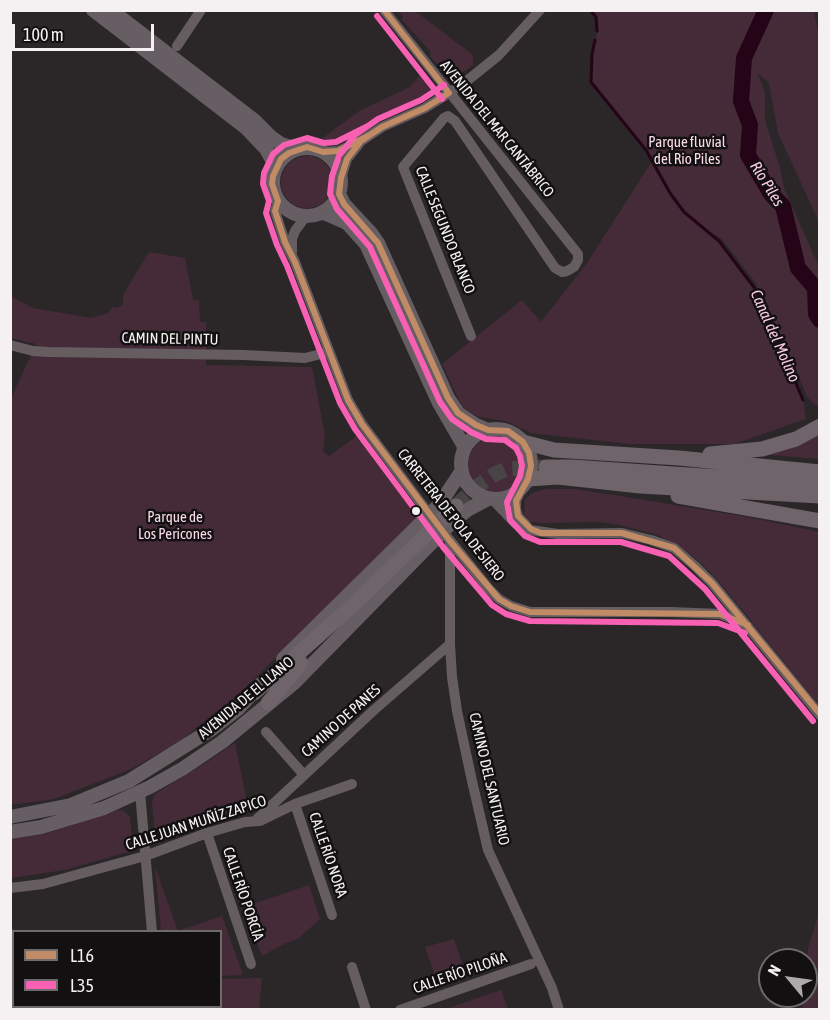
<!DOCTYPE html>
<meta charset="utf-8">
<style>
body{margin:0}
#map{position:relative;width:830px;height:1020px;overflow:hidden;background:#2b2729;font-family:"Asap Condensed",sans-serif}
canvas{display:block}
.frame{position:absolute;inset:0;border:12px solid #f5f1f3;pointer-events:none}
.legend{position:absolute;left:12px;top:930px;width:210px;height:78px;box-sizing:border-box;background:#121011;border:2px solid #6d6a6b;margin:0;padding:8px 10px;list-style:none;font-size:18px;color:#f5f1f3}
.legend li{display:flex;align-items:center;gap:12px;height:30px}
.legend b{width:30px;border:2px solid #6d6a6b}
.north{position:absolute;left:758px;top:948px;width:60px;height:60px;box-sizing:border-box;background:#121011;border:2px solid #6d6a6b;border-radius:50%;rotate:299deg;font-size:16px;font-weight:700;line-height:24px;text-align:center;color:#f5f1f3}
.north::after{content:'';display:block;margin:auto;width:21px;height:27px;background:#aeaaac;clip-path:polygon(50% 0,100% 100%,50% 72%,0 100%)}
.scale{position:absolute;left:12px;top:24px;width:142px;height:27px;box-sizing:border-box;border:3px solid #f5f1f3;border-top:0;padding-left:8px;font-size:18px;line-height:21px;white-space:nowrap;color:#f5f1f3;-webkit-text-stroke:4px #121011;paint-order:stroke}
</style>
<div id="map">
<canvas width="830" height="1020"></canvas>
<div class="frame"></div>
<ul class="legend">
<li><b style="height:8px;background:#c18c65"></b>L16</li>
<li><b style="height:8px;background:#f860b3"></b>L35</li>
</ul>
<div class="north">N</div>
<div class="scale">100 m</div>
</div>
<script>
const ctx = document.querySelector('canvas').getContext('2d');
ctx.lineJoin = 'round';
function fill(path, color) { ctx.fillStyle = color; ctx.fill(path, 'evenodd'); }
const shape = rows => new Path2D(rows.map(r => 'M' + r).join(''));
function strokePath(path, color, width, dash) { ctx.strokeStyle = color; ctx.lineWidth = width; ctx.lineCap = dash ? 'butt' : 'round'; ctx.setLineDash(dash || []); ctx.stroke(path); }
function write(font, color, halo, rows, align = 'center') {
  ctx.font = font + ' "Asap Condensed",sans-serif'; ctx.lineWidth = 5; ctx.setLineDash([]); ctx.textBaseline = 'middle'; ctx.strokeStyle = halo; ctx.fillStyle = color; for (const [text, x, y, turn = 0] of rows) {
    ctx.save(); ctx.translate(x, y); ctx.rotate((+turn || 0) * Math.PI / 180); ctx.textAlign = isNaN(turn) ? turn : align; if (halo) ctx.strokeText(text, 0, 0); ctx.fillText(text, 0, 0); ctx.restore();
  }
}
fill(shape([
 [398,11,415,11,473,55,473,65,456,78,447,77,430,56,431,52,401,19,403,17],
 [590,11,814,11,820,42,819,222,778,133,769,83,757,73,765,92,765,120,780,168,784,188,819,267,819,405,815,405,808,398,755,282,722,239,703,228,719,241,756,290,803,400,806,419,734,444,629,444,531,433,506,421,479,417,466,410,461,404,442,364,522,300,541,322,587,263,652,161,646,150,591,82,592,54,598,29,596,17],
 [420,75,430,88,427,96,376,120,347,139,321,141,324,137,359,111,410,87],
 '281 182a26 26 0 1 1 52 0a26 26 0 1 1-52 0Z',
 [149,252,185,258,193,300,199,300,200,322,206,322,206,365,312,367,325,436,323,451,329,456,358,435,414,512,416,518,240,693,179,742,131,769,54,799,11,805,10,401,36,344,11,338,11,296,33,308,91,318,108,313,113,306,116,308,123,305,123,295],
 [819,432,819,459,771,455,771,451],
 '468 465a28 28 0 1 1 56 0a28 28 0 1 1-56 0Z',
 [547,489,575,489,639,499,747,517,819,532,819,705,721,584,707,569,690,554,658,535,620,525,600,522,540,523,529,521,524,513,525,499,534,492],
 [235,743,248,807,162,834,155,834,152,802,155,794,207,762],
 [118,810,124,811,130,817,133,847,128,852,64,870,11,878,11,839,48,833],
 [155,867,178,931,222,916,243,975,221,976,220,932,161,931],
 [309,885,320,919,298,939,286,943,262,956,244,907],
 [819,913,819,1009,802,1009,803,996,806,996,808,948],
 [454,939,465,972,437,982,425,947],
 [262,978,259,1009,147,1010,146,1007,220,1006,221,979],
 [501,990,508,1009,445,1009,469,1001]
]), '#442b37');
strokePath(shape([
 [590,10,596,17,597,31],
 [595,40,592,54,591,82,646,150,670,193,684,212,719,241,756,290,803,400]
]), '#240416', 3);
strokePath(shape([
 [766,10,744,58,741,101,750,125,748,155,771,194,783,206,798,268,815,288,816,314,820,320]
]), '#240416', 16);
strokePath(shape([
 [456,506,475,488,495,474,507,469,546,467]
]), '#494547', 15, [15, 8]);
strokePath(shape([
 [384,10,578,254,578,260,574,267,567,271,562,272,555,268,455,121,448,116,444,118,403,167,471,336],
 [177,46,201,10],
 [323,152,338,151,361,141,382,127,425,108,463,84,499,55,540,10],
 [341,178,347,159,359,144],
 [278,201,275,211,285,242,295,262,348,400,362,424,423,506],
 [292,252,292,239,295,231,306,216],
 [10,345,33,351,48,352,244,355,305,358,329,352],
 [522,488,516,501,516,509,518,516,527,526],
 [493,500,515,523,523,529,558,534,622,533,651,540,674,548,695,566,712,583,820,715],
 [448,538,489,589,499,599,511,606,530,612,671,612,720,614,744,624],
 [450,541,450,644,452,677,457,711,472,781,488,850,552,988,559,1010],
 [266,732,304,775],
 [140,792,152,932],
 [295,804,332,915],
 [257,819,374,710,450,644],
 [207,833,251,964],
 [10,888,43,884,145,856,207,833,245,822,260,821,295,804,352,784],
 [10,934,14,935],
 [352,967,366,1010],
 [138,1010,139,1006],
 [400,1010,531,964]
]), '#665d61', 10);
strokePath(shape([
 [93,10,246,128,266,149,276,167],
 [111,10,254,120,271,137,281,144,298,149],
 '273 182a34 34 0 1 1 68 0a34 34 0 1 1-68 0Z',
 [339,194,344,204,371,233,378,243,448,398,458,413,476,425,488,430],
 [322,212,347,223,366,244,439,403,465,448],
 '461 464a35 35 0 1 1 70 0a35 35 0 1 1-70 0Z',
 [283,659,439,505,461,472],
 [10,817,71,805,129,781,212,729,238,709,261,684],
 [10,832,41,827,104,808,150,787,182,769,222,742,294,683,452,522,469,509,488,499]
]), '#665e62', 14);
strokePath(shape([
 [523,442,554,450,679,458,820,472],
 [710,454,762,449,796,439,820,426],
 [546,467,572,467,820,484],
 [528,479,558,477,640,486,820,496],
 [678,496,820,521],
 [254,693,353,605,456,506],
 [268,703,301,663]
]), '#6e6469', 15);
strokePath(shape([
 [423,506,445,534]
]), '#665d61', 10);
strokePath(shape([
 [384,10,449,93],
 [449,93,425,108,382,127,361,141,347,159,341,178,339,194,344,204,378,243,448,398,458,413,476,425,488,430,508,431,523,442,529,453,531,466,528,479,516,501,518,516,531,529,541,533,622,533,674,548,712,583,820,714],
 [370,135,338,151,323,152,307,147,289,153,281,159,273,176,272,184,278,201,275,211,285,242,295,262,348,400,362,424,450,541,499,599,511,606,530,612,720,614,748,625]
]), '#c18c65', 6);
strokePath(shape([
 [377,16,442,99],
 [444,85,421,100,378,119,355,135,339,156,332,176,330,194,337,209,370,247,440,402,452,419,471,432,486,439,505,440,516,448,520,456,522,466,520,476,507,502,510,520,525,536,540,542,621,542,669,556,705,589,813,721],
 [366,127,336,142,324,143,307,138,284,145,273,154,264,173,263,184,269,201,266,213,277,245,287,266,340,403,355,429,443,547,492,605,506,614,530,621,718,623,745,633]
]), '#f860b3', 6);
for (const [x, y, r, color] of [
 [416,511,5,"#f5f1f3"]
]) { const dot = new Path2D(); dot.arc(x, y, r, 0, 2 * Math.PI); ctx.fillStyle = color; ctx.fill(dot); strokePath(dot, '#121011', 2); }
write('15px', '#f5f1f3', '#121011', [
 ["AVENIDA DEL MAR CANTÁBRICO",497,129,51],
 ["CALLE SEGUNDO BLANCO",445,230,68],
 ["CAMIN DEL PINTU",170,339,1],
 ["CARRETERA DE POLA DE SIERO",451,515,52],
 ["AVENIDA DE EL LLANO",246,698,-40],
 ["CAMINO DE PANES",341,721,-42],
 ["CAMINO DEL SANTUARIO",489,779,77],
 ["CALLE JUAN MUÑÍZ ZAPICO",196,823,-18],
 ["CALLE RÍO NORA",328,855,71],
 ["CALLE RÍO PORCÍA",243,894,71],
 ["CALLE RÍO PILOÑA",460,973,-19]
]);
write('15px', '#fadae8', '#121011', [
 ["Parque fluvial",687,142],
 ["del Rio Piles",687,159],
 ["Parque de",175,517],
 ["Los Pericones",175,534]
]);
write('italic 16px', '#fbcbe1', '#121011', [
 ["Río Piles",767,184,58],
 ["Canal del Molino",775,336,66]
]);
</script>
